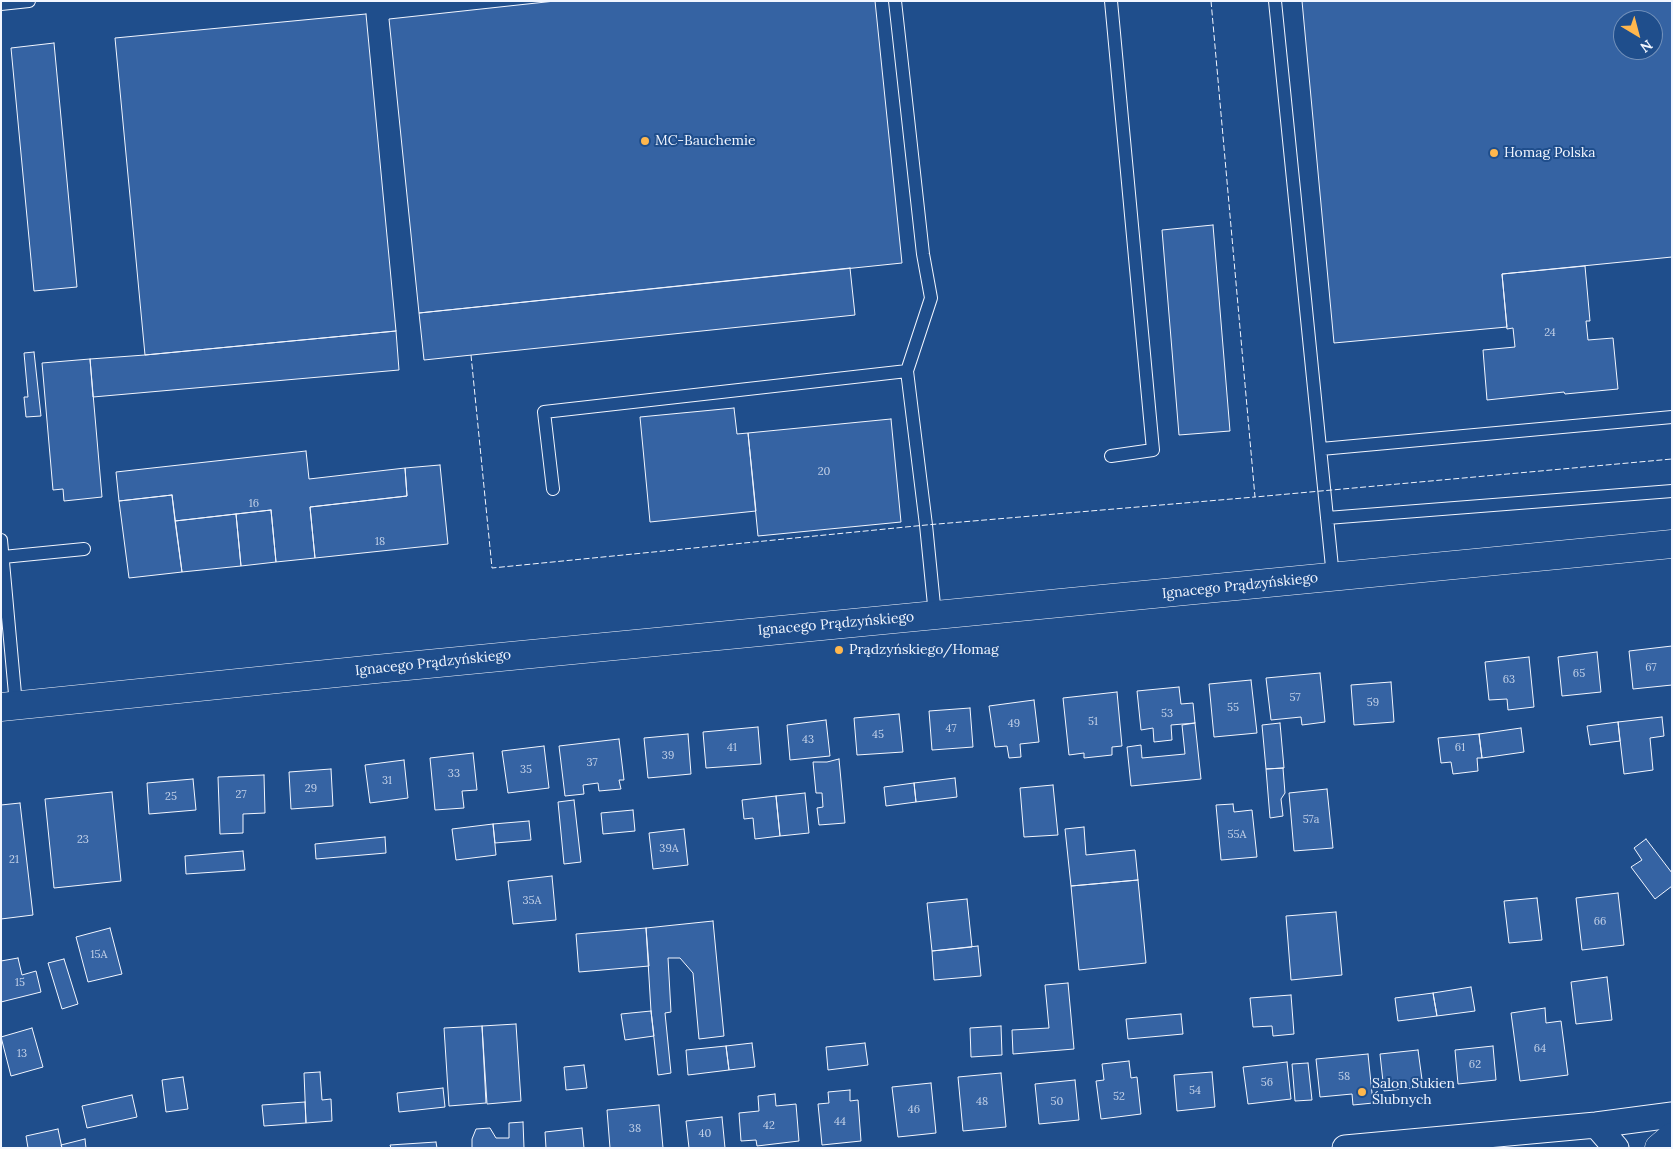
<!DOCTYPE html>
<meta charset="utf-8">
<style>
body{margin:0}
#map{position:relative;width:1673px;height:1149px;overflow:hidden;background:#1f4e8c;font-family:Lora,serif}
canvas{display:block}
.frame{position:absolute;inset:0;border:2px solid #f2f6ff;pointer-events:none}
.north{position:absolute;left:1613px;top:10px;width:50px;height:50px;box-sizing:border-box;background:#1f4e8c;border:1px solid #7391ba;border-radius:50%;rotate:143deg;font-size:14px;font-weight:700;line-height:20px;text-align:center;color:#f2f6ff}
.north::after{content:'';display:block;margin:auto;width:18px;height:22px;background:#ffb74d;clip-path:polygon(50% 0,100% 100%,50% 72%,0 100%)}
</style>
<div id="map">
<canvas width="1673" height="1149"></canvas>
<div class="frame"></div>
<div class="north">N</div>
</div>
<script>
const ctx = document.querySelector('canvas').getContext('2d');
ctx.lineJoin = 'round';
function fill(path, color) { ctx.fillStyle = color; ctx.fill(path, 'evenodd'); }
const shape = rows => new Path2D(rows.map(r => 'M' + r).join(''));
function strokePath(path, color, width, dash) { ctx.strokeStyle = color; ctx.lineWidth = width; ctx.lineCap = dash ? 'butt' : 'round'; ctx.setLineDash(dash || []); ctx.stroke(path); }
function write(font, color, halo, rows, align = 'center') {
  ctx.font = font + ' Lora,serif'; ctx.lineWidth = 4; ctx.setLineDash([]); ctx.textBaseline = 'middle'; ctx.strokeStyle = halo; ctx.fillStyle = color; for (const [text, x, y, turn = 0] of rows) {
    ctx.save(); ctx.translate(x, y); ctx.rotate((+turn || 0) * Math.PI / 180); ctx.textAlign = isNaN(turn) ? turn : align; if (halo) ctx.strokeText(text, 0, 0); ctx.fillText(text, 0, 0); ctx.restore();
  }
}
const building = shape([
 [555,1,875,1,902,263,419,313,389,19,555,1],
 [1302,1,1672,1,1672,257,1502,274,1507,327,1334,343,1302,1],
 [1623,20,1653,20,1653,50,1623,50,1623,20],
 [366,14,396,331,145,355,115,38,366,14],
 [54,43,77,287,34,291,11,48,54,43],
 [1213,225,1230,431,1179,435,1162,230,1213,225],
 [1585,266,1590,321,1586,321,1588,340,1613,338,1618,389,1565,394,1564,392,1487,400,1483,350,1515,347,1513,328,1507,329,1502,274,1585,266],
 [850,268,855,315,424,360,419,313,850,268],
 [396,331,399,370,93,397,90,359,145,355,396,331],
 [34,352,41,416,26,417,24,397,28,397,24,353,34,352],
 [90,359,102,497,64,501,63,489,53,490,42,363,90,359],
 [734,408,737,434,748,433,756,511,650,522,640,417,734,408],
 [891,419,901,522,758,536,748,433,891,419],
 [306,451,309,479,405,468,407,496,310,507,315,558,276,562,271,510,175,521,172,495,119,501,116,472,306,451],
 [440,465,448,544,315,558,310,507,407,496,405,468,440,465],
 [172,495,182,572,129,578,119,501,172,495],
 [271,510,276,562,241,566,236,514,271,510],
 [236,514,241,566,182,572,175,521,236,514],
 [1672,646,1672,685,1633,689,1629,651,1672,646],
 [1597,652,1601,692,1562,696,1558,657,1597,652],
 [1529,657,1534,707,1508,710,1507,699,1489,700,1485,662,1529,657],
 [1320,673,1325,722,1302,725,1301,717,1271,720,1266,678,1320,673],
 [1251,680,1257,733,1214,737,1209,684,1251,680],
 [1391,682,1394,722,1354,725,1351,685,1391,682],
 [1179,687,1181,704,1193,703,1195,723,1171,725,1172,740,1154,742,1153,728,1141,730,1137,691,1179,687],
 [1117,692,1122,746,1112,747,1112,755,1084,758,1084,753,1069,755,1063,698,1117,692],
 [1034,700,1039,742,1020,744,1021,757,1009,758,1007,746,995,747,989,706,1034,700],
 [970,708,973,747,932,750,929,711,970,708],
 [899,714,903,752,857,755,854,718,899,714],
 [1662,717,1664,736,1650,738,1653,770,1624,774,1618,722,1662,717],
 [826,720,830,756,790,760,787,725,826,720],
 [1618,722,1620,741,1590,745,1587,726,1618,722],
 [1195,723,1201,779,1131,786,1127,747,1141,745,1142,758,1185,754,1182,725,1195,723],
 [1280,723,1284,768,1266,769,1262,725,1280,723],
 [758,727,761,764,706,768,703,732,758,727],
 [1521,728,1524,752,1482,758,1479,734,1521,728],
 [688,734,691,774,648,778,644,738,688,734],
 [1479,734,1482,758,1477,758,1478,771,1453,774,1451,762,1441,763,1438,738,1479,734],
 [619,739,624,780,619,780,621,789,599,791,598,783,583,785,584,794,565,796,559,746,619,739],
 [544,746,549,788,508,793,502,751,544,746],
 [473,753,477,790,462,791,464,808,435,810,430,758,473,753],
 [839,759,845,823,819,825,817,808,823,807,822,793,816,793,813,762,827,762,839,759],
 [404,760,408,798,370,803,365,765,404,760],
 [1283,768,1285,793,1281,799,1283,816,1270,818,1266,769,1283,768],
 [331,769,333,806,291,809,289,772,331,769],
 [264,775,265,813,243,814,243,833,220,834,218,777,264,775],
 [955,778,957,797,916,802,914,783,955,778],
 [193,779,196,810,149,814,147,783,193,779],
 [914,783,916,802,886,806,884,787,914,783],
 [1053,785,1058,835,1024,837,1020,788,1053,785],
 [1327,789,1333,848,1294,851,1289,793,1327,789],
 [112,792,121,881,54,888,45,799,112,792],
 [805,793,809,833,780,836,776,796,805,793],
 [776,796,780,836,755,839,753,818,744,819,742,800,776,796],
 [574,800,581,862,564,864,558,802,574,800],
 [20,803,33,915,1,919,1,805,20,803],
 [1233,804,1234,812,1252,810,1257,857,1221,860,1216,805,1233,804],
 [633,810,635,831,603,834,601,813,633,810],
 [529,821,531,840,495,843,493,824,529,821],
 [493,824,496,855,456,860,452,829,493,824],
 [1084,827,1086,855,1135,850,1138,880,1071,886,1065,829,1084,827],
 [684,829,688,865,653,869,649,833,684,829],
 [385,837,386,853,316,859,315,844,385,837],
 [1646,839,1672,873,1672,886,1655,899,1631,867,1642,860,1634,848,1646,839],
 [243,851,245,870,186,874,185,856,243,851],
 [552,876,556,920,513,924,508,881,552,876],
 [1138,880,1146,963,1079,970,1071,886,1138,880],
 [1618,893,1624,945,1582,950,1576,898,1618,893],
 [1537,898,1542,940,1509,943,1504,901,1537,898],
 [967,899,972,947,932,951,927,903,967,899],
 [1336,912,1342,975,1291,980,1286,916,1336,912],
 [713,921,724,1036,699,1039,693,973,680,958,668,958,671,1012,665,1013,671,1073,658,1075,651,1011,646,928,713,921],
 [110,928,122,974,88,982,76,937,110,928],
 [646,928,649,966,579,972,576,934,646,928],
 [978,946,981,976,934,980,932,951,978,946],
 [18,958,22,975,36,971,41,992,1,1002,1,961,18,958],
 [64,959,78,1004,62,1009,48,963,64,959],
 [1607,977,1612,1020,1576,1024,1571,982,1607,977],
 [1068,983,1074,1049,1013,1054,1012,1030,1049,1028,1045,985,1068,983],
 [1471,987,1475,1011,1437,1016,1433,993,1471,987],
 [1433,993,1437,1016,1398,1021,1395,998,1433,993],
 [1291,995,1294,1034,1273,1036,1272,1026,1253,1027,1250,998,1291,995],
 [1545,1008,1546,1023,1561,1021,1568,1075,1520,1081,1511,1013,1545,1008],
 [651,1011,654,1036,625,1040,621,1014,651,1011],
 [1181,1014,1183,1034,1128,1039,1126,1019,1181,1014],
 [516,1024,521,1101,487,1104,482,1026,516,1024],
 [482,1026,486,1103,449,1106,444,1028,482,1026],
 [1001,1026,1002,1055,971,1057,970,1028,1001,1026],
 [32,1028,43,1067,11,1076,1,1037,32,1028],
 [752,1043,755,1067,729,1070,726,1046,752,1043],
 [865,1043,868,1065,828,1070,826,1047,865,1043],
 [726,1046,729,1070,688,1075,686,1050,726,1046],
 [1493,1046,1496,1080,1458,1084,1455,1050,1493,1046],
 [1418,1050,1423,1087,1384,1091,1380,1054,1418,1050],
 [1368,1054,1373,1103,1353,1105,1352,1094,1320,1097,1316,1059,1368,1054],
 [1129,1061,1131,1078,1137,1077,1141,1114,1101,1119,1096,1081,1104,1080,1102,1064,1129,1061],
 [1287,1062,1291,1099,1248,1104,1243,1067,1287,1062],
 [1308,1063,1312,1100,1295,1101,1292,1064,1308,1063],
 [584,1065,587,1088,566,1090,564,1067,584,1065],
 [320,1072,322,1100,331,1099,332,1121,306,1123,304,1073,320,1072],
 [1212,1072,1215,1107,1177,1111,1174,1075,1212,1072],
 [1001,1073,1006,1127,963,1131,958,1077,1001,1073],
 [183,1077,188,1109,166,1112,162,1080,183,1077],
 [1075,1080,1079,1120,1039,1124,1035,1084,1075,1080],
 [931,1083,936,1133,898,1137,892,1087,931,1083],
 [443,1088,445,1107,399,1112,397,1093,443,1088],
 [850,1090,850,1101,858,1100,861,1141,822,1145,818,1104,829,1103,828,1092,850,1090],
 [775,1094,776,1106,796,1104,799,1141,757,1146,756,1140,741,1141,739,1113,759,1111,758,1096,775,1094],
 [132,1095,137,1117,87,1128,82,1106,132,1095],
 [305,1102,306,1123,264,1126,262,1105,305,1102],
 [659,1105,663,1148,610,1148,607,1110,659,1105],
 [722,1117,725,1148,689,1148,686,1121,722,1117],
 [523,1122,524,1148,472,1148,472,1139,476,1129,490,1128,496,1138,509,1138,509,1123,523,1122],
 [582,1128,584,1148,546,1148,545,1132,582,1128],
 [58,1129,62,1148,28,1148,26,1136,58,1129],
 [85,1139,86,1148,62,1148,61,1145,85,1139],
 [436,1142,437,1148,391,1148,390,1145,436,1142]
]);
fill(building, '#3563a3');
strokePath(building, '#f2f6ff', 1);
const service = shape([
 [895,1,923,254,931,298,907,371,926,525,935,615],
 [1275,1,1333,577],
 [1,4,29,1],
 [1321,449,1672,417],
 [1111,456,1153,450,1111,1],
 [553,489,544,412,907,371],
 [1327,518,1672,491],
 [1,540,16,705],
 [3,557,84,549]
]);
const minor = shape([
 [1596,1125,1616,1148],
 [1345,1148,1596,1125,1672,1115]
]);
const tertiary = shape([
 [1,707,376,669,1672,544],
 [1659,1148,1672,1137]
]);
strokePath(service, '#f2f6ff', 14);
strokePath(minor, '#f2f6ff', 27);
strokePath(tertiary, '#f2f6ff', 29);
strokePath(service, '#1f4e8c', 12);
strokePath(minor, '#1f4e8c', 25);
strokePath(tertiary, '#1f4e8c', 28);
strokePath(shape([
 [1211,1,1255,497,1672,459],
 [471,355,492,568,926,525,1255,497]
]), '#f2f6ff', 1, [6, 2.5]);
for (const [x, y, r, color] of [
 [645,141,5,"#ffb74d"],
 [1494,153,5,"#ffb74d"],
 [839,650,5,"#ffb74d"],
 [1362,1092,5,"#ffb74d"]
]) { const dot = new Path2D(); dot.arc(x, y, r, 0, 2 * Math.PI); ctx.fillStyle = color; ctx.fill(dot); strokePath(dot, '#1f4e8c', 2); }
write('11px', '#c3d1e8', null, [
 ["24",1550,333],
 ["20",824,472],
 ["16",254,504],
 ["18",380,542],
 ["67",1651,668],
 ["65",1579,674],
 ["63",1509,680],
 ["57",1295,698],
 ["59",1373,703],
 ["55",1233,708],
 ["53",1167,714],
 ["51",1093,722],
 ["49",1014,724],
 ["47",951,729],
 ["45",878,735],
 ["43",808,740],
 ["41",732,748],
 ["61",1460,748],
 ["39",668,756],
 ["37",592,763],
 ["35",526,770],
 ["33",454,774],
 ["31",387,781],
 ["29",311,789],
 ["27",241,795],
 ["25",171,797],
 ["57a",1311,820],
 ["55A",1237,835],
 ["23",83,840],
 ["39A",669,849],
 ["21",14,860],
 ["35A",532,901],
 ["66",1600,922],
 ["15A",99,955],
 ["15",20,983],
 ["64",1540,1049],
 ["13",22,1054],
 ["62",1475,1065],
 ["58",1344,1077],
 ["56",1267,1083],
 ["54",1195,1091],
 ["52",1119,1097],
 ["48",982,1102],
 ["50",1057,1102],
 ["46",914,1110],
 ["44",840,1122],
 ["42",769,1126],
 ["38",635,1129],
 ["40",705,1134]
]);
write('14px', '#f2f6ff', '#1f4e8c', [
 ["MC-Bauchemie",655,141],
 ["Homag Polska",1504,153],
 ["Prądzyńskiego/Homag",849,650],
 ["Salon Sukien",1372,1084],
 ["Ślubnych",1372,1100]
], 'left');
write('14px', '#f2f6ff', '#1f4e8c', [
 ["Ignacego Prądzyńskiego",1240,586,-6],
 ["Ignacego Prądzyńskiego",836,624,-5],
 ["Ignacego Prądzyńskiego",433,663,-6]
]);
</script>
